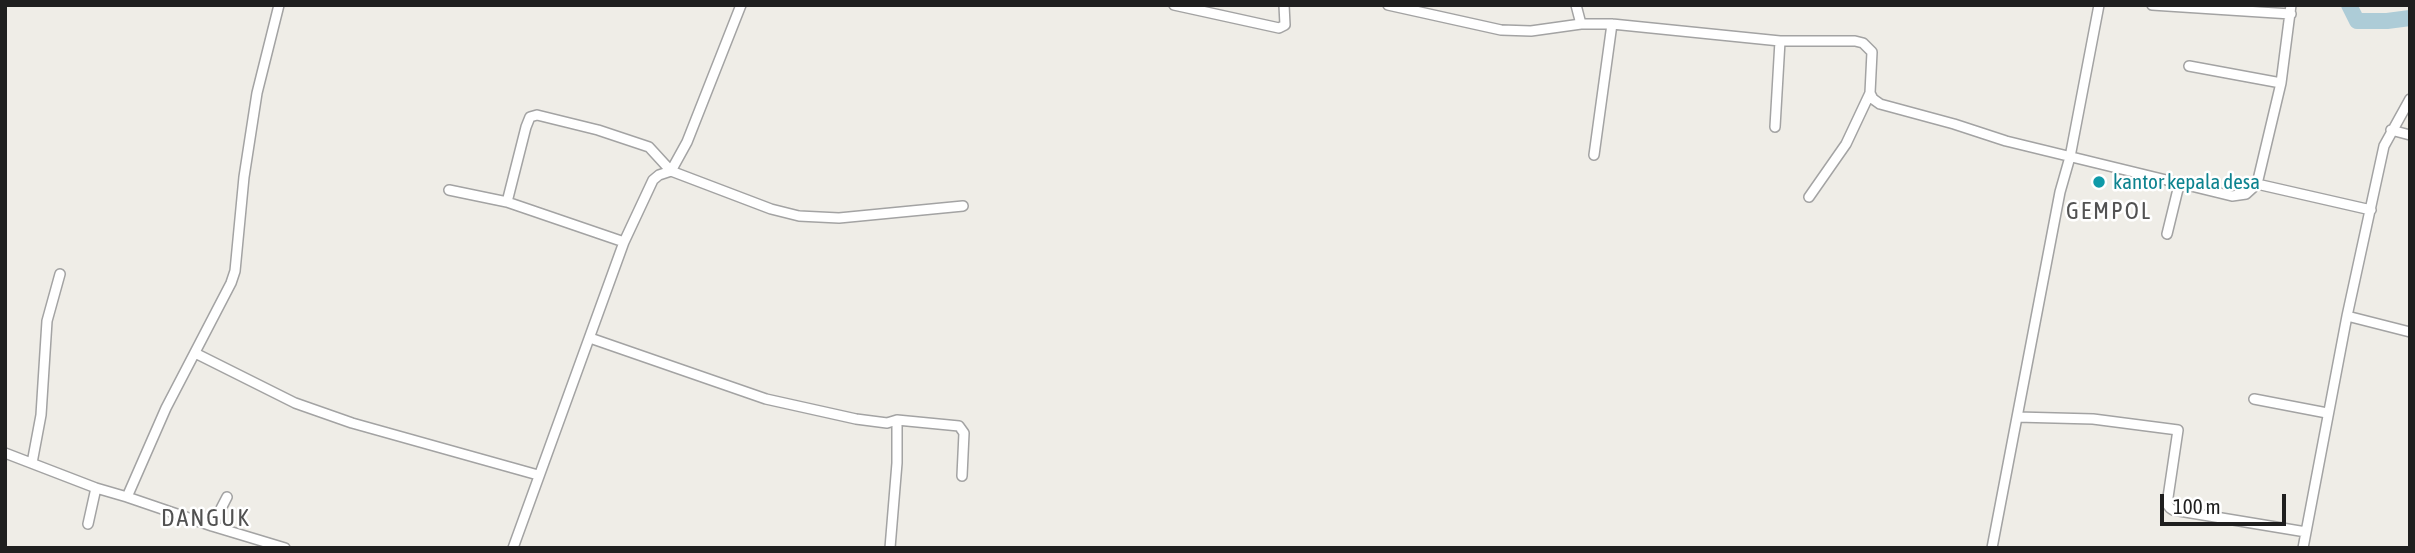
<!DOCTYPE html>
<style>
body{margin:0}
#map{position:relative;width:2415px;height:553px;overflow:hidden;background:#efede7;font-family:"Asap Condensed",sans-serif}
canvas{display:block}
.frame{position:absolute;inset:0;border:7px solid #1f1f1f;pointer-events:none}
.scale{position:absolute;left:2160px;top:494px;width:126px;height:32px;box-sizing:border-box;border:4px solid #1f1f1f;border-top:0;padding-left:9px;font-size:21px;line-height:24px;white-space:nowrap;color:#1f1f1f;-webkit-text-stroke:5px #fff;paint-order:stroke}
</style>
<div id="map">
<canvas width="2415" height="553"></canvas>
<div class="frame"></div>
<div class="scale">100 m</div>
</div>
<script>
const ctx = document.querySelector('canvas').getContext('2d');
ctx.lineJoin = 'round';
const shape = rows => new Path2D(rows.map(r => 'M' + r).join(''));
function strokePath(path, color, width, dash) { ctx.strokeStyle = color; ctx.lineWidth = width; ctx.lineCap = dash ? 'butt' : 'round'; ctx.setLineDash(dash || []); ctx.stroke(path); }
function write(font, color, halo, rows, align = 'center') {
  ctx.font = font + ' "Asap Condensed",sans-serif'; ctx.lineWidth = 5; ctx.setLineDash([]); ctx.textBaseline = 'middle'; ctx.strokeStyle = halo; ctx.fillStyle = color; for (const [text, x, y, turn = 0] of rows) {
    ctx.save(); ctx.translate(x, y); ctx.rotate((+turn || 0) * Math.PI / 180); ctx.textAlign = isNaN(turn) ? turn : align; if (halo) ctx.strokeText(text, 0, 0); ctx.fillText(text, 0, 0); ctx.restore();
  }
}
strokePath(shape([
 [2349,5,2357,21,2387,21,2410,18]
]), '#adccd7', 16);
const minor = shape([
 [1174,5,1279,28,1285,25,1284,5],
 [1388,5,1501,30,1531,31,1581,24,1612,24,1780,41,1855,41,1863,43,1872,52,1870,93,1873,99,1880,104,1954,124,2006,141,2232,196,2246,194,2257,184,2371,210],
 [1576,5,1581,24],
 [2152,5,2291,14],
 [2189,66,2281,83],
 [1775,127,1780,41],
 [2391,130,2410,135],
 [1594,155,1612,24],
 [2257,184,2281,83,2291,5],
 [449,190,507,202,624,242],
 [1809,197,1846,144,1870,93],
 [507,202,526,127,530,117,537,115,598,130,649,147,671,171,771,209,799,216,839,218,963,206],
 [2167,234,2179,185],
 [2347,316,2410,332],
 [590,338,766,399,856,419,887,423,897,420,897,463,890,548],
 [195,353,295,403,352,423,538,475],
 [2254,399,2327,413],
 [2017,417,2093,419,2178,430,2167,504,2170,508,2173,510,2306,532],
 [897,420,959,426,964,433,962,476],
 [5,453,96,488,127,497,166,408,231,283,235,271,244,177,257,93,279,5],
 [32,463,41,415,47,321,60,274],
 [127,497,212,526,285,548],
 [88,524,96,488],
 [212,526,227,497],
 [513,548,624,242,653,180,659,175,671,171,687,142,741,5],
 [1992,548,2060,192,2070,157,2099,5],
 [2303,548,2347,316,2384,146,2410,99]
]);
strokePath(minor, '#a3a3a3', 12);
strokePath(minor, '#fff', 9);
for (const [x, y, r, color] of [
 [2099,182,7,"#0f9aa8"]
]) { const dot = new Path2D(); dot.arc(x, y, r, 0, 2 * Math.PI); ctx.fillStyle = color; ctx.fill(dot); strokePath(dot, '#fff', 2.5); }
write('21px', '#0d838f', '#fff', [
 ["kantor kepala desa",2113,182]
], 'left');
ctx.letterSpacing = '2px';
write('24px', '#525252', '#fff', [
 ["GEMPOL",2109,211],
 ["DANGUK",206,518]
]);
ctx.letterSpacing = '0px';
</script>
